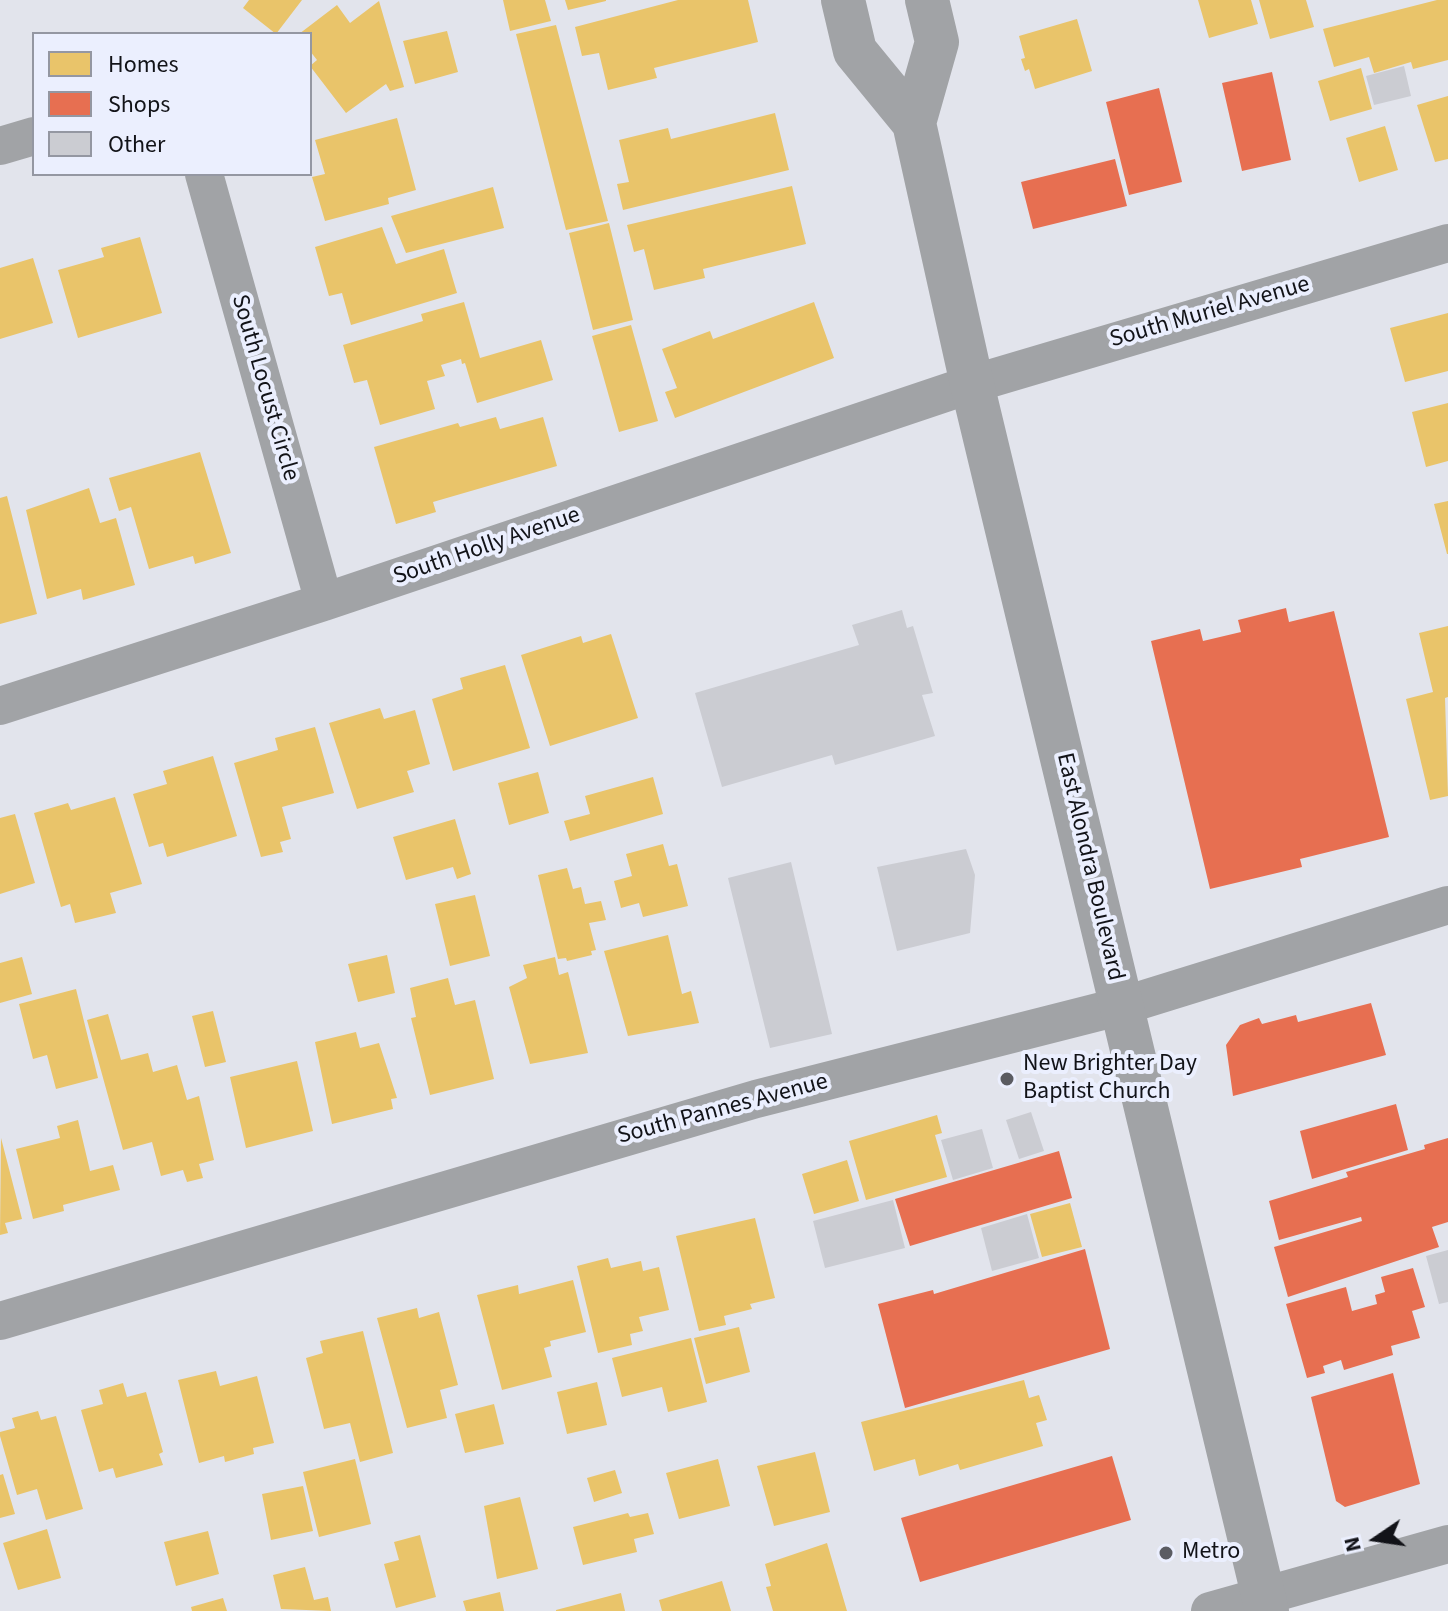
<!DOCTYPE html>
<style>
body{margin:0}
#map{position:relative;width:1448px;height:1611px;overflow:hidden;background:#e2e4ec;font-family:"Source Sans 3",sans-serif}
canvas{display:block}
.legend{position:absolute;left:32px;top:32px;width:280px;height:144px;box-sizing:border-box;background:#ebeffe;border:2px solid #9497a2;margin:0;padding:10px 14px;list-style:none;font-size:24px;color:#121318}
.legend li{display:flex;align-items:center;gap:16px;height:40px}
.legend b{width:40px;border:2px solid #9497a2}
.north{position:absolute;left:1336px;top:1499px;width:80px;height:80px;-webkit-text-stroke:6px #ebeffe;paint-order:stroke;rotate:257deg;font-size:22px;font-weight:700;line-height:32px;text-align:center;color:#121318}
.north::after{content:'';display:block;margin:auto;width:28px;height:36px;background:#121318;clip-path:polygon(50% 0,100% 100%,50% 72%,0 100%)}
</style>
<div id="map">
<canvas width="1448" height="1611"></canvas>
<ul class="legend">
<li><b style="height:22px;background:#e9c46a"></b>Homes</li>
<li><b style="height:22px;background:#e76f51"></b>Shops</li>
<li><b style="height:22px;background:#cbccd2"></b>Other</li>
</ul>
<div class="north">N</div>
</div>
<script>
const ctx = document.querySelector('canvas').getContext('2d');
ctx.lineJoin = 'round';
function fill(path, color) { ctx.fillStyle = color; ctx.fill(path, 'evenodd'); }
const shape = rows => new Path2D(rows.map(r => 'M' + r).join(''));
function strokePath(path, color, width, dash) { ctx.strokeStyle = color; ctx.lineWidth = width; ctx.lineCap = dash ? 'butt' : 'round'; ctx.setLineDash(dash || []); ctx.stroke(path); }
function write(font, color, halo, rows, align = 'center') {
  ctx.font = font + ' "Source Sans 3",sans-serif'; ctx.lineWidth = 8; ctx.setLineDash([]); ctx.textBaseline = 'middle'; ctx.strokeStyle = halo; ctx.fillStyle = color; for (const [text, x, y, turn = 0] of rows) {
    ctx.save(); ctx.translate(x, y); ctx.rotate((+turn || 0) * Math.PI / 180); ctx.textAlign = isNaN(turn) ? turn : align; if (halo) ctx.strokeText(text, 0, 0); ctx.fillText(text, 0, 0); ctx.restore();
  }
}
fill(shape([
 [249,0,302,0,276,34,243,8],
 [503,0,545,0,551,21,510,31],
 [565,0,606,0,606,1,568,10],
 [678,0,748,0,758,42,654,68,657,78,608,90,599,53,582,56,575,27],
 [1198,0,1251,0,1258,24,1209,38],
 [1259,0,1306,0,1314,27,1270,39],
 [1437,0,1448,0,1448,60,1413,69,1411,62,1374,73,1369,57,1334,67,1323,29],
 [379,1,404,87,390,91,386,84,346,113,310,66,317,60,310,51,310,34,299,34,337,5,350,23],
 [1077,19,1092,71,1035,89,1029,69,1025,71,1021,59,1025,58,1019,36],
 [556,25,608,221,566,230,516,34],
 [447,31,458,72,415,84,403,41],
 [1361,68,1372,109,1330,121,1318,81],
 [1448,96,1448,159,1435,162,1417,105],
 [775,113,789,170,623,210,617,184,629,182,619,140,668,128,671,139],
 [397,118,416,190,388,198,389,204,325,221,312,177,325,174,315,140],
 [1385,126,1398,170,1359,182,1346,138],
 [792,186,806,244,703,269,705,278,654,290,644,249,634,252,627,225],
 [493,187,504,228,406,253,391,216],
 [609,223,633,320,593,330,569,233],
 [382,227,396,264,444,249,457,293,351,325,342,293,329,296,315,247],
 [140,237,162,313,78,338,58,270,104,257,101,248],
 [33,258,53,323,0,339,0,268],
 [464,302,480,358,541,340,553,380,477,403,465,363,462,364,461,359,441,365,445,376,427,381,435,409,380,425,367,380,354,383,343,345,423,321,421,314],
 [814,302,834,358,675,418,665,392,677,388,662,349,710,331,713,339],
 [1448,313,1448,371,1405,382,1390,328],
 [631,325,658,421,619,432,592,336],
 [1448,403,1448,461,1426,467,1412,412],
 [496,417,500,429,543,417,557,466,433,502,436,512,396,524,374,447,458,423,460,427],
 [200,452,231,553,195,564,193,556,149,569,131,507,119,511,109,478],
 [89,488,100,523,116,518,135,585,83,600,81,589,47,599,26,510],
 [7,496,37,614,0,624,0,498],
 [1448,501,1448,554,1447,554,1434,504],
 [1448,626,1448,697,1445,698,1448,796,1430,800,1406,699,1433,692,1419,633],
 [611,634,638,718,550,746,521,655,581,636,583,643],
 [505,665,530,748,453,771,432,699,463,689,460,678],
 [380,708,384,719,415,710,430,764,407,771,414,792,357,809,329,723],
 [315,727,334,793,282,807,291,839,280,842,283,852,261,857,234,763,278,750,275,738],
 [213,756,237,836,167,857,163,843,149,847,133,794,167,784,163,771],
 [538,772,549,813,509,825,498,783],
 [653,777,663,814,570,841,564,821,590,814,585,796],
 [115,797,142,884,110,893,116,913,75,923,70,904,61,907,34,813,68,803,71,810],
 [15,814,35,883,0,894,0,818],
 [455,819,471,874,457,879,453,867,406,880,393,837],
 [663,844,669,866,677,864,688,906,643,917,639,903,621,908,614,881,632,876,626,854],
 [567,868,573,889,581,887,585,904,601,901,606,920,589,923,596,950,591,951,592,955,567,961,566,958,558,959,538,875],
 [475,895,490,956,450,966,435,904],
 [668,935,682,994,691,991,699,1023,628,1036,604,951],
 [387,955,395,993,358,1002,348,964],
 [22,957,32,994,0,1003,0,963],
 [555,957,559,975,568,972,588,1053,530,1064,509,987,527,978,523,965],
 [448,978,455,1005,475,1000,494,1079,430,1095,411,1018,416,1017,410,988],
 [76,989,98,1078,56,1089,47,1055,33,1059,19,1004],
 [213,1011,226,1062,205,1067,192,1016],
 [108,1014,121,1060,148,1053,153,1072,177,1065,187,1100,199,1096,214,1160,199,1164,203,1178,187,1182,183,1170,161,1176,152,1142,123,1150,87,1020],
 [356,1032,360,1048,379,1043,397,1098,391,1099,393,1109,332,1124,315,1042],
 [297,1061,313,1131,246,1148,230,1077],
 [937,1115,942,1133,935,1135,947,1177,866,1200,849,1141],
 [78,1120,90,1171,113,1165,120,1190,63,1205,64,1211,33,1219,16,1149,60,1138,57,1126],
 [1,1138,22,1219,5,1223,8,1233,0,1235],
 [847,1160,859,1201,814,1214,802,1174],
 [1070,1203,1082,1247,1042,1257,1030,1214],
 [755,1218,775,1298,750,1304,752,1309,724,1316,726,1325,699,1331,676,1236],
 [608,1258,611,1268,641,1261,643,1271,659,1267,669,1310,639,1317,643,1331,630,1334,632,1345,598,1353,577,1266],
 [573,1280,586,1332,550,1341,551,1346,544,1348,552,1377,502,1390,477,1295,518,1285,519,1294],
 [417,1308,419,1318,439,1312,458,1385,440,1390,447,1418,407,1428,377,1318],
 [739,1327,750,1372,706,1384,694,1338],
 [363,1331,393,1453,360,1462,350,1423,324,1429,306,1358,323,1353,320,1341],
 [691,1338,707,1402,668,1412,662,1387,622,1397,612,1358],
 [216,1371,220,1386,257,1376,274,1443,253,1448,254,1454,225,1462,224,1456,199,1463,178,1380],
 [1024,1380,1029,1398,1039,1395,1047,1420,1036,1423,1043,1446,960,1470,958,1464,919,1476,915,1459,874,1471,861,1422],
 [597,1382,607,1425,567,1434,557,1392],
 [123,1383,127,1397,146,1392,163,1452,159,1454,163,1465,116,1478,113,1468,99,1472,81,1410,103,1404,99,1390],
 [494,1404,504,1444,465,1453,455,1414],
 [38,1411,41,1420,56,1416,83,1509,46,1520,37,1489,17,1495,0,1436,0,1432,15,1428,12,1418],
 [815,1452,830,1512,774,1526,757,1466],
 [355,1459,371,1524,319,1537,303,1472],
 [718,1459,730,1506,679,1519,666,1473],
 [615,1470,622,1493,594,1502,587,1478],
 [3,1474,15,1514,0,1518,0,1475],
 [303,1486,313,1531,271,1540,262,1494],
 [520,1497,538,1569,497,1579,484,1506],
 [628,1513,630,1517,648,1513,654,1534,634,1539,637,1552,583,1565,573,1527],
 [47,1529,61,1578,18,1590,3,1543],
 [208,1531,219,1574,176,1586,164,1542],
 [420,1535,436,1597,396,1608,384,1564,399,1560,394,1542],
 [827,1543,847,1611,773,1611,766,1587,771,1586,765,1564],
 [305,1567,314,1600,328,1597,331,1611,281,1609,273,1575],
 [722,1581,731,1611,662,1611,659,1600],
 [500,1592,504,1611,466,1611,463,1601],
 [621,1593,625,1611,556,1611,556,1610],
 [223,1598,227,1611,192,1611,191,1607]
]), '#e9c46a');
fill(shape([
 [1272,72,1291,160,1242,171,1222,83],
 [1159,88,1182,182,1129,195,1106,102],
 [1115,159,1127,206,1033,229,1021,182],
 [1286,608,1289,622,1334,611,1389,837,1300,859,1302,867,1210,889,1151,641,1200,629,1203,641,1241,632,1238,620],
 [1371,1003,1386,1055,1233,1096,1226,1045,1240,1025,1259,1018,1262,1024,1296,1015,1298,1022],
 [1396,1104,1408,1150,1312,1179,1300,1131],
 [1448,1138,1448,1222,1432,1227,1439,1247,1288,1297,1274,1247,1362,1221,1361,1217,1279,1240,1269,1201,1348,1177,1346,1172,1425,1149,1424,1145],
 [1059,1151,1072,1198,910,1246,895,1199],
 [1085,1249,1110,1349,905,1408,878,1304,933,1290,934,1294],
 [1413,1268,1425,1307,1412,1311,1420,1338,1391,1346,1393,1355,1344,1370,1341,1360,1323,1366,1325,1373,1307,1378,1286,1304,1346,1287,1352,1311,1377,1304,1375,1295,1385,1292,1381,1277],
 [1393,1373,1420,1484,1345,1507,1336,1501,1311,1397],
 [1112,1456,1131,1520,920,1582,901,1518]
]), '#e76f51');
fill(shape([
 [1404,66,1411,96,1374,105,1366,76],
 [902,610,907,628,913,626,933,693,922,695,935,736,835,765,832,755,722,787,695,693,859,645,852,625],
 [966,849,975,875,970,933,897,951,877,867],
 [791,862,832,1034,770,1048,728,878],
 [1031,1112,1044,1151,1019,1159,1006,1120],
 [982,1129,993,1168,953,1180,941,1140],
 [893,1200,905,1248,825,1268,813,1221],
 [1027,1214,1039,1258,992,1271,981,1228],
 [1448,1250,1448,1302,1439,1304,1426,1256]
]), '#cbccd2');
strokePath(shape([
 [0,146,34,136],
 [204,174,324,602],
 [0,706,324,602,972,384,1448,243],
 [0,1321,756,1099,1122,1006,1448,905],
 [1210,1611,1448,1544]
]), '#a1a3a6', 38);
strokePath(shape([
 [843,0,855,51,914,123,972,384,1267,1611],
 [914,123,937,42,927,0]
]), '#a1a3a6', 44);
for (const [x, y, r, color] of [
 [1007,1079,8,"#5b5c62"],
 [1166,1553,8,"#5b5c62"]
]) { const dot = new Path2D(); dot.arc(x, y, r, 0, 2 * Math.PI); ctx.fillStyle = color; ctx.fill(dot); strokePath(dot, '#ebeffe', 3); }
write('24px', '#121318', '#ebeffe', [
 ["South Muriel Avenue",1210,313,-16],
 ["South Locust Circle",264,388,74],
 ["South Holly Avenue",487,547,-19],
 ["East Alondra Boulevard",1089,867,77],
 ["South Pannes Avenue",723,1110,-15]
]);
write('24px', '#121318', '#ebeffe', [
 ["New Brighter Day",1023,1065],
 ["Baptist Church",1023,1093],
 ["Metro",1182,1553]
], 'left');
</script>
